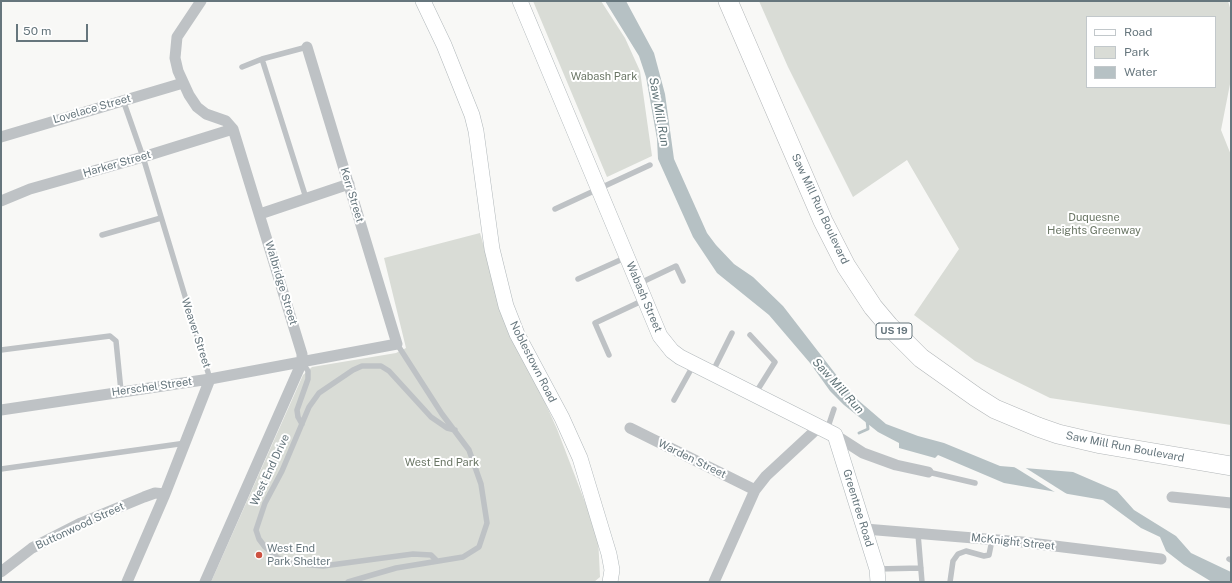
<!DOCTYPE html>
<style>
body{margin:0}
#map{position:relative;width:1232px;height:583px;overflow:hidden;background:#f8f8f6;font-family:"Public Sans",sans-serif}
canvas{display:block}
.frame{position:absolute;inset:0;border:2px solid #66767d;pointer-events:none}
.legend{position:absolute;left:1086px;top:16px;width:130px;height:72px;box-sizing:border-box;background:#fff;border:1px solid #c2c8cb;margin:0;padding:5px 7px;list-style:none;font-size:12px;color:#66767d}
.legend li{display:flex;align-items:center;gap:8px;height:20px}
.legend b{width:20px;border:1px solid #c2c8cb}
.scale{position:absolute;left:16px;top:24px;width:72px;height:18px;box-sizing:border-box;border:2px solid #66767d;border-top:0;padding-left:5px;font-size:12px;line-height:14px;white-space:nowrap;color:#66767d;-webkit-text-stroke:3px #fff;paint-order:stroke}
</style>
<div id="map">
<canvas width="1232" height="583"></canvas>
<div class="frame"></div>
<ul class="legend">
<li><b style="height:5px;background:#fff"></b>Road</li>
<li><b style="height:11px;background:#d9dcd6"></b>Park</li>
<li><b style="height:11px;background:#b6c1c4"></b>Water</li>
</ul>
<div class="scale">50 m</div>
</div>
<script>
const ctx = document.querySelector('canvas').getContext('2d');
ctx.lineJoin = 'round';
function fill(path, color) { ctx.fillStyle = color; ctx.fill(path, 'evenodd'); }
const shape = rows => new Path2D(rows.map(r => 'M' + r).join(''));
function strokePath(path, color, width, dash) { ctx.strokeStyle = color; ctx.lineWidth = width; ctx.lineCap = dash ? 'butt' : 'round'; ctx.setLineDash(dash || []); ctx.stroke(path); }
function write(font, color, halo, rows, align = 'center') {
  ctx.font = font + ' "Public Sans",sans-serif'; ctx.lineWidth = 4; ctx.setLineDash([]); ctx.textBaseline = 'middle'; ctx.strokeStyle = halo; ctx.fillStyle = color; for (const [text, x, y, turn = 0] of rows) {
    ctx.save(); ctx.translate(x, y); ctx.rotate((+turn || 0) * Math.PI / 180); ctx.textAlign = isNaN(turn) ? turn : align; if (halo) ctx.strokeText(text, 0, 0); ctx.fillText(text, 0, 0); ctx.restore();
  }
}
fill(shape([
 [533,1,601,1,625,38,640,71,652,156,607,177],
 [759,1,1228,1,1231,11,1231,79,1221,130,1231,155,1231,425,1050,398,975,361,914,315,959,249,907,160,853,197,788,67],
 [1087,17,1215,17,1215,87,1087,87],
 [480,233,501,305,557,429,598,536,600,577,594,582,211,582,303,375,312,367,396,353,406,348,384,258]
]), '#d9dcd6');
fill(shape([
 [605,1,626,1,654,53,665,94,674,159,707,233,716,245,734,264,753,277,783,306,851,394,886,424,918,436,944,443,1000,466,1073,472,1117,491,1134,510,1176,536,1191,553,1231,572,1231,582,1212,582,1184,565,1166,551,1160,537,1141,528,1103,500,1004,483,938,455,935,458,899,448,899,443,878,432,844,405,830,391,810,363,769,315,717,273,693,237,658,159,657,139,646,77,639,56]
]), '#b6c1c4');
fill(shape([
 [1011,465,1021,465,1070,496,1058,494]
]), '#f8f8f6');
strokePath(shape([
 [859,433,868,429,867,420]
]), '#b6c1c4', 3);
const secondary = shape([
 [423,1,444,45,472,115,476,131,492,249,506,306,517,334,562,418,580,458,609,554,612,570,610,582],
 [520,1,660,336,672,351,680,357,835,435,877,569,878,582]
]);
const highway = shape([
 [728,1,823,221,846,266,873,307,889,326,921,358,976,397,995,409,1038,427,1058,434,1101,444,1231,466]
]);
strokePath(secondary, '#b0b7ba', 16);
strokePath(highway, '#b2b6b8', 20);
strokePath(shape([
 [262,59,306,198],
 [242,67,262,59,307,47],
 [123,100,143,157,210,379],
 [555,209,650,165],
 [102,235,161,218],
 [578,279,627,257],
 [638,284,676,266,683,281],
 [750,335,775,362,755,394],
 [1,350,110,336,116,341,121,391],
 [609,355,595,323,644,300],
 [302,362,308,371,308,379,297,410,298,417,302,424],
 [712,373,732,333],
 [674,400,694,364],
 [827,430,834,409],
 [1,469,186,443],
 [928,472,975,483],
 [918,534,922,582],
 [1229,559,1231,560],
 [437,561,431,555,413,554,323,566,289,563,278,558,265,547,259,539,256,530,265,503,282,471,309,407,319,393,353,370,362,366,381,366,389,371,431,417,447,428,455,430],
 [877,569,921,568],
 [348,582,396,568,463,557,479,547,487,523,481,484,469,450,442,414,397,344],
 [950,582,953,561,958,554,966,551,984,556,989,555,992,540]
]), '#bec2c5', 5.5);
strokePath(shape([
 [201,1,177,37,175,58,178,71,189,95,197,107,206,114,226,121,233,129,302,354,302,362,205,582],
 [1,137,183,83],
 [1,201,30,189,143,157,233,129],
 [260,214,349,184],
 [1,410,210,379,397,344,307,47],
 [630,428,755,490],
 [835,435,863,453,896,465,928,472],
 [1172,497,1231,503],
 [865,529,1022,542,1161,559],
 [1,572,32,548,81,523,144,497,155,493,165,494],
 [127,582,165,494,210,379],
 [714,582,755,490,766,476,820,426]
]), '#bec2c5', 11);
strokePath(secondary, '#fff', 15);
strokePath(highway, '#fff', 19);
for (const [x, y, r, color] of [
 [259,555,4,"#cd5241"]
]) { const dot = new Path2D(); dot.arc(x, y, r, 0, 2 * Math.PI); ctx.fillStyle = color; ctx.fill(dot); strokePath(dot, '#fff', 1.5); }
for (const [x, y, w] of [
 [894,331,36]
]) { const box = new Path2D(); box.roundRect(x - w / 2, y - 8, w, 16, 3); ctx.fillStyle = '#fff'; ctx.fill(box); strokePath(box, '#66767d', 1); }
write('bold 10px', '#66767d', null, [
 ["US 19",894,331]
]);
write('11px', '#6a7665', '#fff', [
 ["Wabash Park",604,77],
 ["Duquesne",1094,218],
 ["Heights Greenway",1094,231],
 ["West End Park",442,463]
]);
write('11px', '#66767d', '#fff', [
 ["Lovelace Street",92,109,-16],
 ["Harker Street",117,164,-16],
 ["Kerr Street",352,195,73],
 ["Saw Mill Run Boulevard",820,209,65],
 ["Walbridge Street",281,283,73],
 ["Wabash Street",644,297,67],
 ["Weaver Street",196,333,72],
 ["Noblestown Road",533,362,63],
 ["Herschel Street",152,387,-8],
 ["Saw Mill Run Boulevard",1125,447,11],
 ["Warden Street",692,459,26],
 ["West End Drive",270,470,-65],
 ["Greentree Road",858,508,73],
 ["Buttonwood Street",80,526,-25],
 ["McKnight Street",1013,542,6]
]);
write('11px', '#66767d', '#fff', [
 ["West End",267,549],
 ["Park Shelter",267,562]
], 'left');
write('italic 12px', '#617478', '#fff', [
 ["Saw Mill Run",659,112,80],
 ["Saw Mill Run",838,386,48]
]);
</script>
